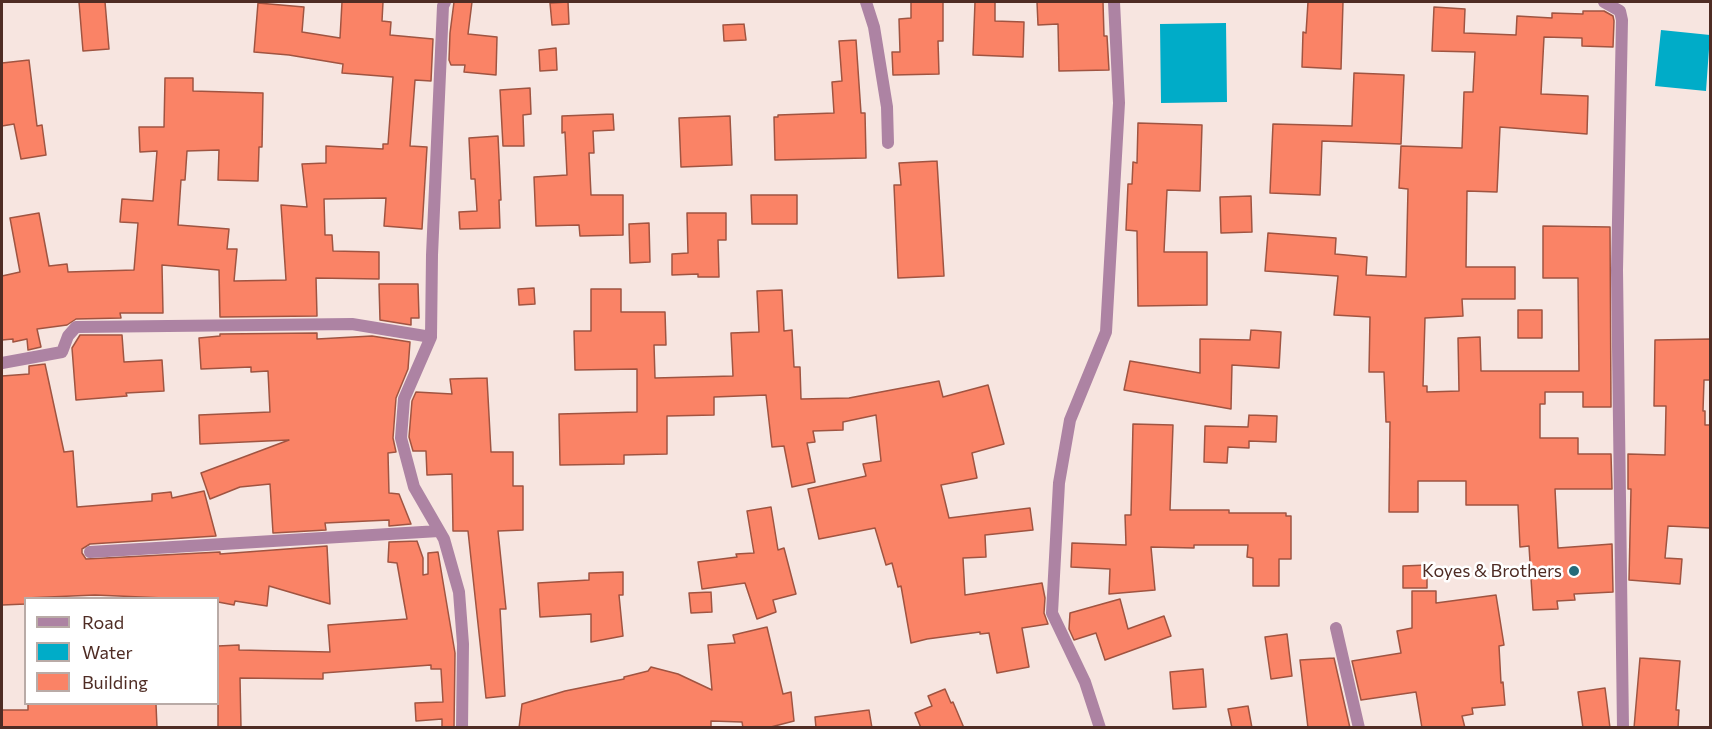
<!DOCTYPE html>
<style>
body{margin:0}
#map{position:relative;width:1712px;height:729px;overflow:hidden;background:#f7e5e0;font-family:Commissioner,sans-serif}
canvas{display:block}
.frame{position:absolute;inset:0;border:3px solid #4f2c24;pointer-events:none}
.legend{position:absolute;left:24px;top:597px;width:195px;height:108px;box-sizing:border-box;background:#fff;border:2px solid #b9aba7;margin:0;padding:8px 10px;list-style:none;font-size:18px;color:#4f2c24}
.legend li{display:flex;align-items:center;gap:12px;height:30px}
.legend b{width:30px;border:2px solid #b9aba7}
</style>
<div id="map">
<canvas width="1712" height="729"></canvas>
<div class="frame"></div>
<ul class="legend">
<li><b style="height:8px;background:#ad83a3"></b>Road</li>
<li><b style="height:16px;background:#00acc8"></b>Water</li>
<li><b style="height:16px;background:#fa8366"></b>Building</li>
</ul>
</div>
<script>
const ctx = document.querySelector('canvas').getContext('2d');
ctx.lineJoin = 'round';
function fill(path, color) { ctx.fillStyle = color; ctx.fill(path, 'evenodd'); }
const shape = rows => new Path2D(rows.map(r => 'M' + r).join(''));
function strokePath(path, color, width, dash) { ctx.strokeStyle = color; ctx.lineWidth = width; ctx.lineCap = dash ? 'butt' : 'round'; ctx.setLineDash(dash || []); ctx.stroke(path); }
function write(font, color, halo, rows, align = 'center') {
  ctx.font = font + ' Commissioner,sans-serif'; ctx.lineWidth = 5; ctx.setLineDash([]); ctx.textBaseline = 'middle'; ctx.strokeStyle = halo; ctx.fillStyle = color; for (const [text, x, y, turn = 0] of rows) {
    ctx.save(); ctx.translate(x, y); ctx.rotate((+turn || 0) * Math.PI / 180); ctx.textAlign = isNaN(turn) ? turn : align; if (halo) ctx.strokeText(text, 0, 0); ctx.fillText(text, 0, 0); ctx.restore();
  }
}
fill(shape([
 [1226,23,1227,102,1161,103,1160,24],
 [1661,30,1710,35,1706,91,1655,86]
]), '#00acc8');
const building = shape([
 [79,2,105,2,109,49,83,51,79,2],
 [342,2,383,2,382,21,391,22,390,35,433,39,431,81,415,80,410,146,427,147,422,229,384,226,386,198,324,199,325,235,332,235,333,251,379,252,379,279,316,278,317,316,220,317,219,270,162,265,163,313,120,313,121,318,76,319,67,325,37,329,41,347,28,350,27,339,13,342,13,339,2,340,2,276,20,272,10,218,39,213,49,266,67,264,68,272,134,270,138,223,120,222,122,199,153,201,157,151,140,152,139,127,164,127,165,78,193,78,193,91,263,93,262,147,259,147,258,181,218,180,219,150,187,151,185,180,181,180,178,225,229,229,227,249,237,249,234,281,286,280,281,205,307,207,302,164,326,163,326,146,383,149,383,144,388,144,393,77,342,73,343,64,289,55,254,52,258,3,304,7,302,32,340,38,342,2],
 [454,2,472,2,468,34,497,37,496,75,464,72,465,65,451,65,449,60,450,33,454,2],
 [568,2,569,24,552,25,550,3,568,2],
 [911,2,943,2,943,41,938,41,939,74,893,75,892,52,900,52,899,19,911,18,911,2],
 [975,2,995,2,995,21,1024,22,1023,57,973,55,975,2],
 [1037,2,1103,2,1104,36,1107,36,1109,70,1059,71,1058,24,1038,25,1037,2],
 [1308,2,1343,2,1341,69,1302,67,1303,32,1306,33,1308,2],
 [1434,7,1465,9,1464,33,1516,35,1517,16,1552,18,1552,13,1583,14,1583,11,1604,11,1613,16,1614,21,1613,47,1582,46,1582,38,1544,37,1541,94,1588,96,1587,134,1500,127,1497,192,1467,191,1466,267,1515,267,1515,299,1462,299,1463,316,1425,318,1423,386,1427,386,1427,392,1459,391,1458,338,1480,337,1481,371,1579,371,1578,278,1543,278,1543,226,1610,227,1611,407,1583,407,1583,392,1545,392,1545,404,1540,404,1540,438,1578,438,1578,454,1611,454,1612,489,1555,489,1558,548,1612,544,1613,592,1574,594,1575,600,1557,601,1558,609,1533,610,1529,546,1520,547,1518,505,1466,505,1466,481,1418,481,1418,512,1389,512,1390,422,1386,422,1384,372,1369,372,1370,317,1334,315,1338,276,1265,271,1268,233,1336,238,1335,254,1367,257,1366,275,1406,277,1408,189,1399,188,1401,146,1462,148,1464,92,1473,92,1475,52,1432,51,1434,7],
 [744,24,746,40,724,41,723,25,744,24],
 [856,40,861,113,865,113,866,158,775,160,774,117,778,117,778,115,834,113,832,82,842,81,839,41,856,40],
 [556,48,557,70,540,71,539,50,556,48],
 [29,60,37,126,42,125,46,155,21,159,14,124,2,126,2,63,29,60],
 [1354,73,1404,75,1401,144,1322,141,1320,195,1270,193,1273,124,1352,126,1354,73],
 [530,88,531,114,523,115,524,146,503,146,500,90,530,88],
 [613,114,614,130,593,131,594,153,589,153,591,195,623,195,623,235,580,236,579,225,536,226,534,177,567,175,565,132,562,133,562,116,613,114],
 [730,116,732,165,681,167,679,118,730,116],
 [1138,123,1202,125,1200,191,1167,190,1164,252,1207,252,1207,305,1138,306,1137,231,1126,230,1128,184,1132,184,1133,162,1137,163,1138,123],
 [498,136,501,200,499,200,500,228,460,229,459,212,477,211,475,179,471,179,469,138,498,136],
 [937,161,944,276,898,278,894,185,901,185,899,163,937,161],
 [751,195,797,195,797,224,752,224,751,195],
 [1251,196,1252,232,1221,233,1220,197,1251,196],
 [687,213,726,213,726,240,718,240,719,277,698,277,698,274,672,275,672,254,688,253,687,213],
 [649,223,650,262,630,263,629,224,649,223],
 [379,284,418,284,419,318,411,318,411,325,380,320,379,284],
 [534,288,535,304,519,305,518,289,534,288],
 [591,289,621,289,621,312,665,312,666,345,654,345,655,378,733,376,731,333,759,332,757,291,782,290,784,331,792,330,794,367,800,367,801,399,849,398,939,381,943,397,988,385,1004,444,972,453,977,478,941,485,949,518,1030,508,1033,530,985,535,986,557,963,558,965,595,1042,583,1045,598,1044,613,1048,624,1022,628,1029,667,997,673,989,633,980,634,980,632,927,639,911,643,901,586,898,587,892,563,886,565,875,528,819,539,808,489,866,476,863,464,881,461,876,415,843,422,843,430,813,431,815,442,807,443,815,482,792,487,784,446,772,447,766,395,714,397,714,415,667,416,667,454,624,455,624,464,560,465,559,414,637,412,637,369,575,370,574,331,591,331,591,289],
 [1518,310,1542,310,1542,338,1518,338,1518,310],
 [1251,330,1281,332,1279,368,1232,365,1231,409,1124,390,1130,361,1200,373,1200,339,1250,340,1251,330],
 [317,333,317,339,372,336,410,342,408,369,396,398,393,438,396,452,388,453,389,493,399,494,411,524,389,526,389,520,325,523,326,530,273,533,270,484,240,487,210,499,201,473,289,440,200,444,199,415,270,412,268,371,251,372,251,367,201,369,199,338,220,336,220,334,317,333],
 [80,335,122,335,124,362,162,360,164,391,126,393,127,396,76,400,72,348,80,335],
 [1710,339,1710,380,1704,380,1703,411,1705,411,1705,425,1710,425,1710,528,1668,526,1665,558,1682,559,1680,584,1629,580,1631,489,1628,489,1628,454,1665,455,1666,406,1654,406,1655,340,1710,339],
 [45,364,64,452,73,451,77,507,152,501,152,494,171,492,172,498,204,491,216,536,90,544,82,549,82,553,86,559,220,552,220,554,327,546,330,604,269,586,267,606,235,601,234,605,218,602,218,598,164,598,95,595,26,598,26,604,2,605,2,376,29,374,29,366,45,364],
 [487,378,491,452,513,452,513,486,523,486,523,530,498,531,506,609,500,609,505,696,486,698,468,531,453,531,452,474,427,475,426,451,413,451,409,437,412,401,416,392,452,394,450,379,487,378],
 [1249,415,1277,416,1276,442,1249,441,1249,448,1228,447,1227,463,1204,462,1205,426,1248,427,1249,415],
 [1133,424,1173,425,1170,510,1229,510,1229,513,1286,513,1286,516,1291,516,1291,559,1279,559,1279,586,1253,586,1253,558,1247,557,1248,545,1194,545,1194,548,1151,547,1155,590,1109,594,1110,569,1071,567,1072,543,1126,545,1125,515,1131,515,1133,424],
 [771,507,778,550,784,548,796,594,773,600,776,612,757,619,745,583,702,589,698,562,737,557,736,554,754,553,747,511,771,507],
 [417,541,423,558,423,575,428,574,428,553,438,552,455,653,454,728,442,728,442,719,416,721,415,703,443,702,441,669,431,669,431,665,323,673,323,679,240,678,241,728,218,728,218,646,239,645,239,650,330,652,328,625,407,619,397,563,388,562,389,542,417,541],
 [1427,565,1427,588,1403,588,1403,566,1427,565],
 [623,572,623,595,619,595,623,636,591,642,591,614,540,617,538,583,589,580,589,573,623,572],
 [1412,591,1436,591,1436,603,1496,595,1504,645,1499,646,1501,683,1503,682,1505,705,1472,708,1473,714,1462,716,1465,728,1422,728,1416,692,1361,700,1352,661,1401,653,1397,631,1412,628,1412,591],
 [711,592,712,612,691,613,689,593,711,592],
 [1120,599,1128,629,1164,616,1171,636,1105,660,1096,633,1074,640,1069,629,1070,613,1120,599],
 [767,627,783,694,791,692,794,721,767,728,743,728,742,722,711,721,711,728,519,728,522,704,565,691,624,679,624,677,648,671,651,667,678,674,712,690,708,645,735,643,733,635,767,627],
 [1287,634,1292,676,1271,679,1265,637,1287,634],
 [1334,658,1350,728,1308,728,1300,660,1334,658],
 [1640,658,1680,661,1676,710,1679,710,1678,728,1634,728,1640,658],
 [1203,669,1206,707,1173,709,1170,672,1203,669],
 [1605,688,1610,728,1583,728,1578,692,1605,688],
 [945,689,951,703,953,702,964,728,921,728,915,713,932,706,928,696,945,689],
 [28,704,156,704,157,728,2,728,2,710,28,710,28,704],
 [1248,706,1252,728,1232,728,1228,709,1248,706],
 [869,710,872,728,816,728,815,717,869,710]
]);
fill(building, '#fa8366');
strokePath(building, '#a05441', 1.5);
strokePath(shape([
 [445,2,443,6,432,255,431,337,404,399,401,438,414,487,444,539,459,592,463,644,462,728],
 [866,2,874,27,887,107,888,143],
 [1604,2,1620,11,1622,20,1617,270,1623,728],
 [2,363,62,352,68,336,76,327,352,324,431,337],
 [90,552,439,531],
 [1336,628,1359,728],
 [1100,728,1085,682,1052,613,1059,483,1070,420,1106,332,1119,103,1114,2]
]), '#ad83a3', 12);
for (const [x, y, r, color] of [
 [1574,571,6,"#256b7a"]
]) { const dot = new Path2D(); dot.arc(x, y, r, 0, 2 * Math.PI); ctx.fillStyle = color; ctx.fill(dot); strokePath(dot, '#fff', 2); }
write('18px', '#4f2c24', '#fff', [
 ["Koyes & Brothers",1562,571]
], 'right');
</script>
